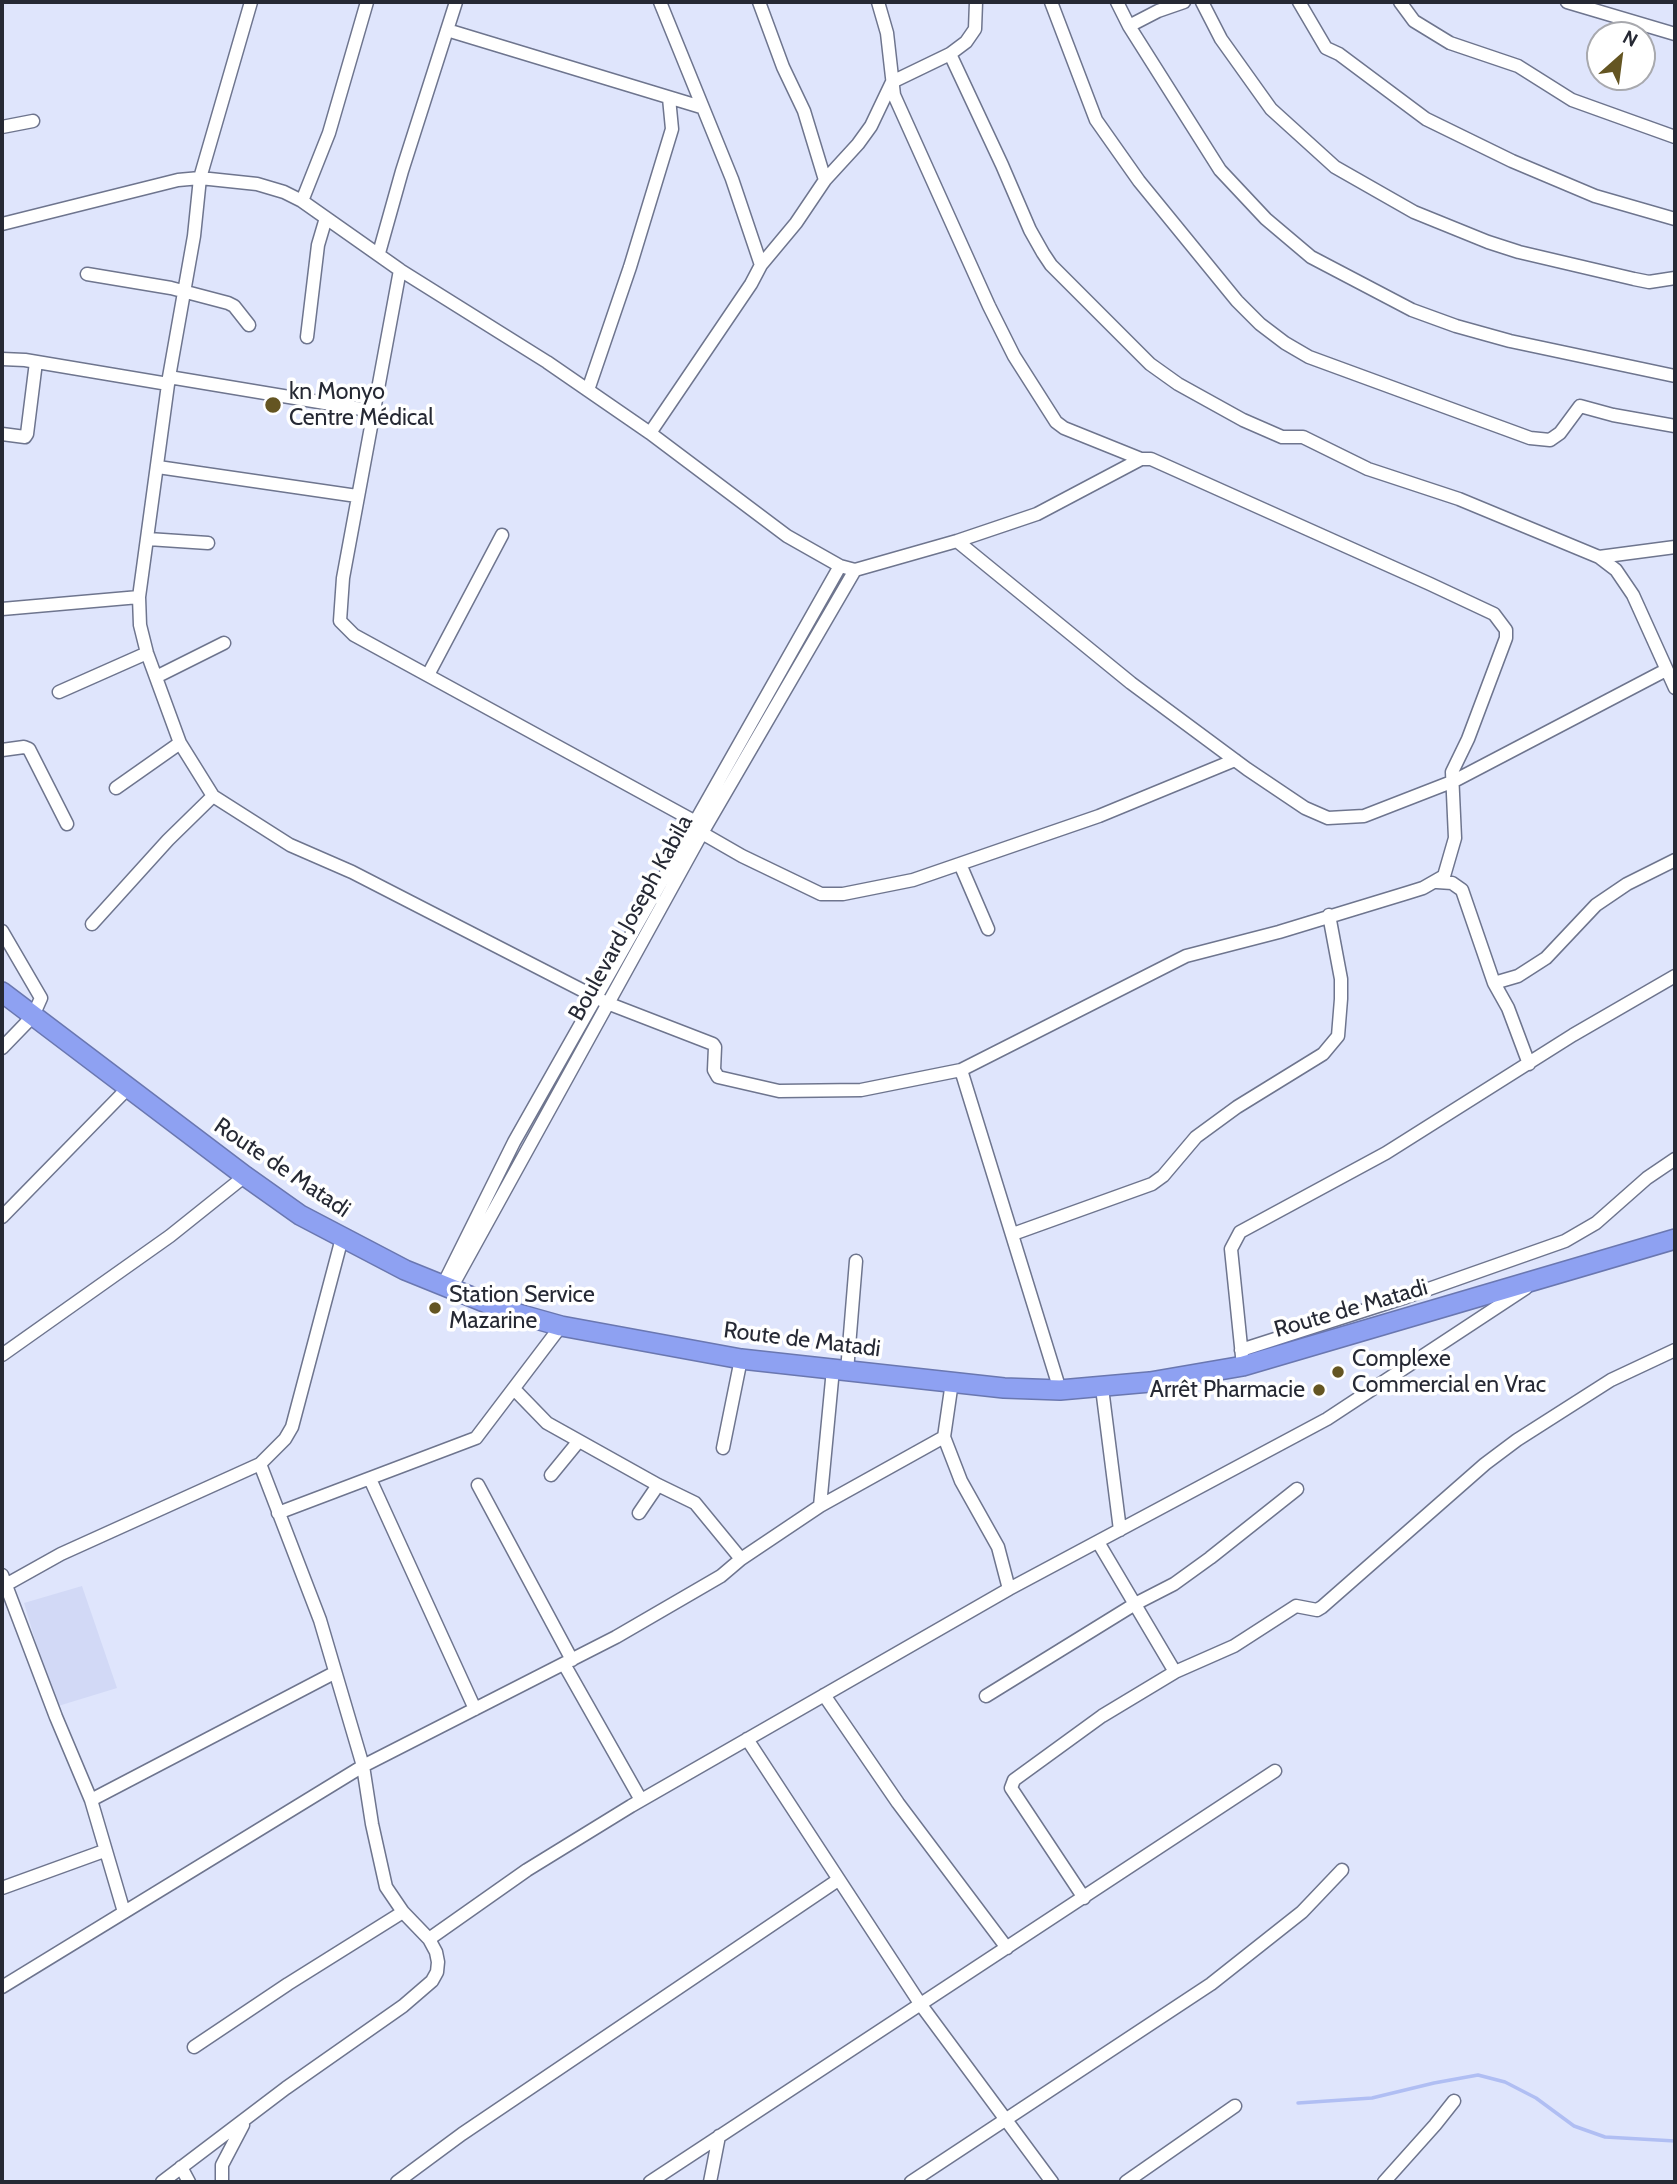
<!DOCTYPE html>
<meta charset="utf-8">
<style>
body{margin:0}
#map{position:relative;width:1677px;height:2184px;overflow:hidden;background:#dfe5fc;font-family:Cabin,sans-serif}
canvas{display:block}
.frame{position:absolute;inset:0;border:4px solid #262934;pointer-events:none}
.north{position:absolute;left:1586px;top:21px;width:70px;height:70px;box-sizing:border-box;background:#fff;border:2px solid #a8a9ae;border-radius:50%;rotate:28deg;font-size:19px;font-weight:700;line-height:28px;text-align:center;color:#262934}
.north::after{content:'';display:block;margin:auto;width:24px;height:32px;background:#645522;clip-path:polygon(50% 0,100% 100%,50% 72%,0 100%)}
</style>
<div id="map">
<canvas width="1677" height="2184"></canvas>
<div class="frame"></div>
<div class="north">N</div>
</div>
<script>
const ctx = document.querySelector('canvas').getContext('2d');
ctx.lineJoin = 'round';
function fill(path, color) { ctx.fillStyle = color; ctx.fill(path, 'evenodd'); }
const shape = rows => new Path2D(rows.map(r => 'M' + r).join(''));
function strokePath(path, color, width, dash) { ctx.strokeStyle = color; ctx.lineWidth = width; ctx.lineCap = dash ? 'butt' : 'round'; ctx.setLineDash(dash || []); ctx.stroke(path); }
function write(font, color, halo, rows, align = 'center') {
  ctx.font = font + ' Cabin,sans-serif'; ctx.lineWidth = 7; ctx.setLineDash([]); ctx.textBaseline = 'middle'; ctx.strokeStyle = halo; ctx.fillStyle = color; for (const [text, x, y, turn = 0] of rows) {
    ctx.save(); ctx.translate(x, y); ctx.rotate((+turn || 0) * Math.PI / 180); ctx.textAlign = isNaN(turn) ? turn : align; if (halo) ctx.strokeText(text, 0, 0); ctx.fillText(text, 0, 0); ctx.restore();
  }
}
fill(shape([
 [82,1586,117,1688,55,1707,24,1603]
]), '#d2d9f6');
strokePath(shape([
 [1298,2103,1372,2098,1434,2083,1478,2075,1505,2082,1536,2098,1574,2126,1605,2137,1675,2141]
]), '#b0bef3', 3.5);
const minor = shape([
 [660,2,732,179,761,265],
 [759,2,783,67,804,111,825,180],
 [878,2,887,33,894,95,989,306,1014,356,1056,422,1064,428,1141,459],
 [1051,2,1096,120,1139,181,1237,301,1260,324,1285,343,1309,357,1530,438,1550,440,1560,433,1580,406,1613,415,1675,426],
 [1117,2,1129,26,1220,170,1266,219,1311,257,1412,310,1456,326,1510,341,1675,376],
 [1202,2,1221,39,1271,109,1335,167,1414,212,1488,242,1519,252,1634,279,1649,282,1675,278],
 [1299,2,1326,48,1339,54,1426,119,1512,161,1595,196,1675,219],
 [1400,2,1414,21,1450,43,1518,66,1572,100,1675,137],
 [1567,2,1675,34],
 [1129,26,1158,11,1184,2],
 [447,30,701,107],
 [950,54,1002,165,1030,230,1043,253,1051,265,1150,364,1178,384,1243,420,1282,437,1303,437,1368,469,1459,499,1599,557,1616,570,1633,595,1675,688],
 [2,127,33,121],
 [302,201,329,133,367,2],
 [2,224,178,180,200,178,257,184,284,192,302,201,400,270,547,362,650,433,787,536,840,566,855,570,957,541,1037,514,1141,459,1151,459,1430,584,1494,614,1506,630,1506,638,1468,739,1452,772,1455,838,1444,876,1423,888,1407,893,1279,932,1186,956,961,1070,861,1090,779,1091,718,1077,714,1070,715,1047,713,1044,607,1003,352,872,290,845,213,796,180,743,147,653,140,625,139,597,169,377,194,236,200,178,251,2],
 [379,253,402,171,456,2],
 [400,270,343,578,340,621,354,635,694,821,702,833,742,856,821,894,843,894,913,880,1099,816,1235,760],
 [87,274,171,288,228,303,234,306,249,325],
 [307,337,318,245,326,218],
 [2,359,25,360,168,384],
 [169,377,373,411],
 [588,390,630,267,672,129,669,98],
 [650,433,751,284,761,265,796,223,825,180,858,144,871,126,892,82,950,54,966,42,975,29,976,2],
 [2,434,25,437,27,434,36,362],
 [158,467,357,496],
 [148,539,208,543],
 [957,541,1131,683,1247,769,1305,808,1328,818,1364,816,1454,781,1666,670],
 [1599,557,1675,547],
 [2,609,139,597],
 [428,675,502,535],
 [156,677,224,643],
 [59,692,147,653],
 [2,750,24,747,29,749,67,824],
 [116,788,180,743],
 [960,864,988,929],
 [1437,882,1452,883,1462,890,1494,983,1518,976,1546,958,1596,905,1627,884,1675,860],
 [92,924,168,840,213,796],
 [2,931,41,998,33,1016,2,1048],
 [1494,983,1508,1008,1529,1064],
 [961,1070,1060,1390],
 [2,1217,128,1088],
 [1013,1234,1152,1184,1163,1176,1196,1137,1237,1107,1323,1054,1338,1036,1341,999,1341,979,1329,915],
 [442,1287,514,1142,840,566],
 [450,1290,702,833,855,570],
 [1241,1350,1406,1297,1565,1241,1596,1223,1647,1178,1675,1159],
 [2,1355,170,1236,245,1176],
 [1243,1366,1231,1249,1240,1232,1386,1153,1573,1035,1675,976],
 [847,1371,856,1261],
 [952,1382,944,1437,961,1481,998,1547,1009,1589],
 [1102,1388,1120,1530],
 [514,1389,547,1423,658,1485,695,1503,741,1559],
 [723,1448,741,1359],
 [551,1475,578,1442],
 [370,1479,475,1709],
 [478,1485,572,1660],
 [820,1506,833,1369],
 [278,1513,476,1438,561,1326],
 [639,1513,658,1485],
 [1098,1542,1175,1672],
 [2,1575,56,1717,91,1800,124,1912],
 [2,1587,61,1554,260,1464],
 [564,1664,641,1800],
 [824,1695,898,1803,1007,1948],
 [986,1696,1135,1604,1174,1584,1210,1558,1297,1489],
 [747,1739,921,2005,1052,2182],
 [91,1800,334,1673],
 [2,1888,104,1851],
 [1084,1898,1011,1788,1014,1780,1102,1716,1175,1672,1234,1646,1296,1606,1317,1610,1322,1607,1485,1464,1517,1440,1611,1380,1675,1350],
 [429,1939,527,1870,631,1806,1009,1589,1327,1419,1526,1288],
 [2,1987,363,1766,616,1637,721,1576,741,1559,820,1506,944,1437],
 [194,2047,288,1984,403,1912],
 [181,2167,189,2182],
 [162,2182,286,2088,403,2006,432,1981,437,1972,438,1962,436,1952,429,1939,403,1912,386,1887,372,1824,363,1766,320,1620,260,1464,285,1439,292,1427,342,1238],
 [222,2182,222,2165,243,2125],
 [397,2182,462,2134,838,1880],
 [650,2182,1275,1771],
 [710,2182,719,2136],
 [911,2182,1211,1984,1302,1912,1342,1870],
 [1126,2182,1235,2106],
 [1384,2182,1435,2125,1454,2101]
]);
const highway = shape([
 [2,992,245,1176,300,1215,405,1270,504,1310,561,1326,741,1359,1004,1388,1060,1390,1150,1382,1243,1366,1675,1239]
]);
strokePath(minor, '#6e758e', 15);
strokePath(highway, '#6a77b0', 22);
strokePath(minor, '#fff', 12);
strokePath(highway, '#8ea1f2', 19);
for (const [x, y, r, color] of [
 [273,405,9,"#645522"],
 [435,1308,7,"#645522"],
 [1338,1372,7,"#645522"],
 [1319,1390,7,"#645522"]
]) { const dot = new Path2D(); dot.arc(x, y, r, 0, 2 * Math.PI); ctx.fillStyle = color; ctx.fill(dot); strokePath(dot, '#fff', 2.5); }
write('23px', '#262934', '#fff', [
 ["kn Monyo",289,392],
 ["Centre Médical",289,418],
 ["Station Service",449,1295],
 ["Mazarine",449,1321],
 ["Complexe",1352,1359],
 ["Commercial en Vrac",1352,1385],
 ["Arrêt Pharmacie",1305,1390,"right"]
], 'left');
write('23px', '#262934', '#fff', [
 ["Boulevard Joseph Kabila",631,918,-61],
 ["Route de Matadi",282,1168,34],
 ["Route de Matadi",1351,1309,-16],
 ["Route de Matadi",802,1340,7]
]);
</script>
